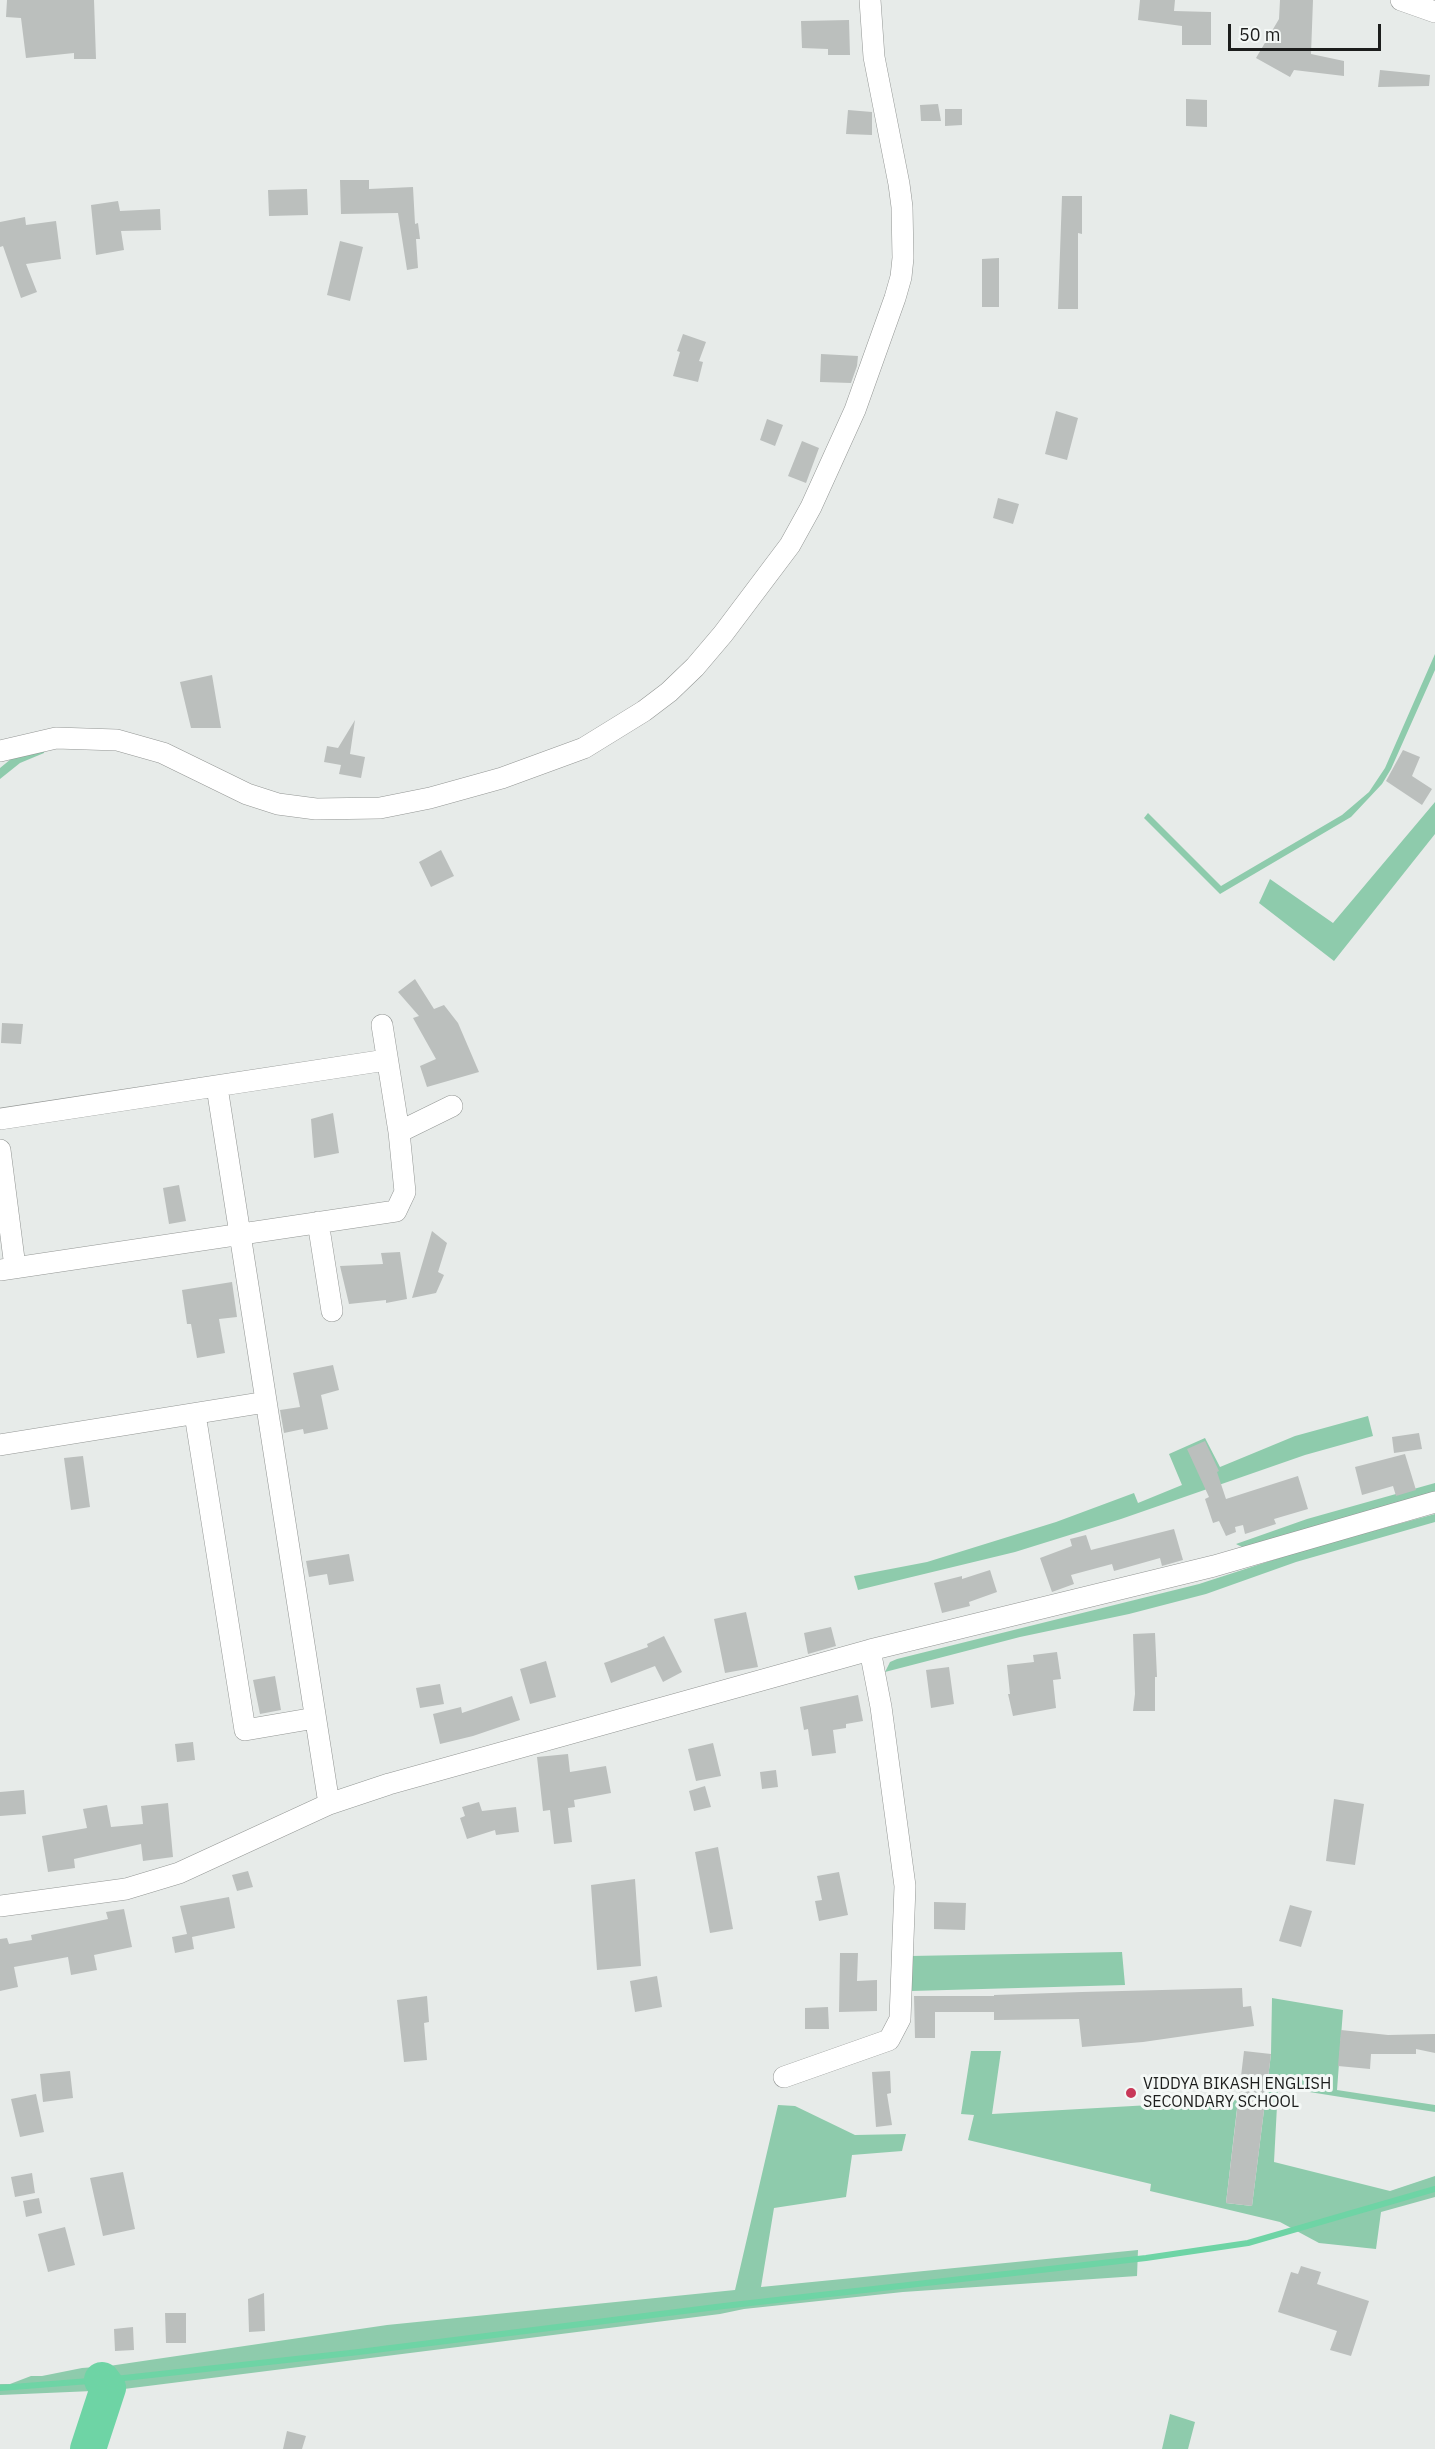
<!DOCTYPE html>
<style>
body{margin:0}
#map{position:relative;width:1435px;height:2449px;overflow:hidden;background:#e7ebe9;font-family:"IBM Plex Sans",sans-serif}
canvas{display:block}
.scale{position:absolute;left:1228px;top:24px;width:153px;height:27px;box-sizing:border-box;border:3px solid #1c1d1c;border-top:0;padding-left:8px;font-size:18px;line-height:21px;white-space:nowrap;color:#1c1d1c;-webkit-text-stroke:4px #f4f8f6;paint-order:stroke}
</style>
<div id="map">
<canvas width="1435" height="2449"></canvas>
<div class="scale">50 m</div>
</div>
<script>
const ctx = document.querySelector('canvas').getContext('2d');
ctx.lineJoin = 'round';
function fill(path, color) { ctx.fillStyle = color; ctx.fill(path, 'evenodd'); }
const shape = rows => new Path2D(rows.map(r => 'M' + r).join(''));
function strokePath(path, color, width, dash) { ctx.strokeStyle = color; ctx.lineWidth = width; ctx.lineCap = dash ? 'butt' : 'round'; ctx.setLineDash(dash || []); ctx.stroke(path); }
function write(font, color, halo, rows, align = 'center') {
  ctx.font = font + ' "IBM Plex Sans",sans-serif'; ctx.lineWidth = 6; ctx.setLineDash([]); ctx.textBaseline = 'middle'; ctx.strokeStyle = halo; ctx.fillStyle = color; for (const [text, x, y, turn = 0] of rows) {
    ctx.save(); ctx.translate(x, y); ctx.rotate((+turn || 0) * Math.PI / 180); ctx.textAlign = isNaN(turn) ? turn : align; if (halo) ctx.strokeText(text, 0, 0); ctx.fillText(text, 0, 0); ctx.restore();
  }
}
fill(shape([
 [1435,654,1435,670,1391,769,1382,784,1351,817,1220,894,1144,818,1148,813,1221,886,1342,815,1369,792,1385,768],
 [46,745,44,753,20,763,0,779,0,768,22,750],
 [1435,802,1435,834,1334,961,1259,903,1270,879,1333,923],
 [1368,1416,1373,1436,1305,1455,1121,1519,1015,1552,858,1590,854,1576,927,1562,969,1549,1056,1522,1134,1493,1138,1503,1182,1485,1169,1454,1205,1438,1220,1467,1295,1436],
 [1435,1483,1435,1492,1248,1550,1236,1544,1307,1519],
 [1435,1514,1435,1522,1296,1562,1206,1594,1129,1614,1020,1637,885,1672,890,1662,897,1659,1199,1584,1307,1549],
 [1122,1952,1125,1985,911,1991,911,1956],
 [1272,1998,1343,2010,1337,2090,1435,2105,1435,2112,1278,2087,1274,2162,1390,2191,1435,2176,1435,2197,1381,2212,1376,2249,1319,2243,1280,2222,1150,2191,1151,2184,968,2140,974,2115,961,2114,971,2051,1001,2051,992,2114,1238,2100,1226,2203,1252,2206,1271,2054],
 [778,2105,795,2106,855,2135,906,2134,902,2151,852,2155,846,2197,774,2208,761,2287,1138,2250,1137,2276,903,2292,744,2309,720,2314,116,2390,0,2395,0,2384,10,2384,31,2376,42,2376,82,2368,109,2366,387,2325,735,2290],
 [1170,2414,1195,2422,1188,2449,1162,2449]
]), '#8ecbac');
strokePath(shape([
 [0,2388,115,2379,359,2352,724,2306,1146,2258,1248,2243,1435,2189]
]), '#6ed4a5', 6);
strokePath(shape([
 [88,2449,108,2388,102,2380]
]), '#6ed4a5', 36);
fill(shape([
 [7,0,94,0,96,59,74,59,74,53,26,58,21,18,6,17],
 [1140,0,1175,0,1174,11,1211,12,1211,45,1182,45,1182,26,1138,20],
 [1280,0,1313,0,1311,54,1344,61,1344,76,1294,70,1290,77,1256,58,1279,19],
 [849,20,850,55,828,55,828,49,802,48,801,21],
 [1380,70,1430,75,1429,86,1378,87],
 [1186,99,1207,100,1207,127,1186,126],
 [938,104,941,121,921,121,920,105],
 [945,109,962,109,962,125,945,126],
 [848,110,872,112,872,135,846,134],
 [340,180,369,180,369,189,413,187,415,224,418,223,420,239,416,239,418,268,407,270,398,213,341,214],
 [307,189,308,215,269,216,268,190],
 [1062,196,1082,196,1082,234,1078,233,1078,309,1058,309],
 [118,201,120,211,160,209,161,230,121,231,124,250,96,255,91,205],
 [25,217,26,225,56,221,61,259,26,264,37,292,21,298,3,246,0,247,0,222],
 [340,241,363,247,350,301,327,295],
 [999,258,999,307,982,307,982,259],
 [683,334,706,342,699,361,703,362,698,382,673,376,680,352,677,351],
 [821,354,858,356,857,366,851,383,820,382],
 [1056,411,1078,418,1067,460,1045,454],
 [767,419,783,425,775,446,760,440],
 [802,441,819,448,806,483,788,476],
 [998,498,1019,504,1013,524,993,518],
 [212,675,221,728,191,728,180,682],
 [355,720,350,754,365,757,361,778,339,774,341,765,324,762,327,746,338,748],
 [1403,750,1420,757,1412,776,1432,789,1422,805,1386,781],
 [441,850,454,876,431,887,419,862],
 [415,979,434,1009,444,1005,458,1023,479,1072,427,1087,420,1066,436,1059,413,1018,419,1016,398,992],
 [2,1023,23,1024,21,1044,1,1043],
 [333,1113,339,1153,314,1158,311,1119],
 [179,1185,186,1221,169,1224,163,1188],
 [432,1231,447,1243,438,1272,444,1275,436,1293,412,1298],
 [400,1252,407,1299,386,1303,386,1300,349,1304,340,1266,383,1264,381,1253],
 [232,1282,237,1317,219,1319,225,1353,197,1358,191,1324,187,1324,182,1290],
 [333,1365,339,1390,321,1395,328,1429,304,1434,303,1429,284,1433,280,1410,300,1407,293,1373],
 [1419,1433,1422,1449,1394,1453,1392,1437],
 [1205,1441,1219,1471,1217,1472,1226,1499,1298,1476,1308,1509,1274,1519,1276,1524,1245,1534,1243,1525,1235,1527,1236,1532,1226,1536,1219,1521,1213,1523,1205,1499,1209,1497,1187,1449],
 [1405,1454,1416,1490,1396,1496,1393,1486,1362,1495,1355,1467],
 [83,1456,90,1507,71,1510,64,1458],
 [1174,1529,1183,1560,1162,1566,1160,1558,1114,1571,1112,1564,1071,1575,1074,1584,1052,1592,1040,1558,1072,1546,1070,1539,1086,1535,1091,1550],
 [349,1554,354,1581,329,1585,327,1574,309,1577,306,1561],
 [990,1570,997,1592,969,1602,970,1606,942,1613,934,1583,962,1576,962,1579],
 [746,1612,758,1667,725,1673,714,1619],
 [831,1627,836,1646,808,1654,804,1633],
 [1155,1633,1157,1677,1155,1677,1155,1711,1133,1711,1135,1694,1133,1634],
 [664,1636,682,1672,663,1682,655,1666,611,1683,604,1663,648,1647,647,1644],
 [1057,1652,1061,1679,1053,1680,1056,1708,1013,1716,1008,1694,1010,1694,1007,1665,1034,1662,1033,1655],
 [546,1661,556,1697,530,1704,520,1669],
 [949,1667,954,1704,931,1708,926,1670],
 [275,1676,281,1710,260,1714,253,1680],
 [440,1684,444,1704,420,1708,416,1688],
 [858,1695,863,1721,846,1724,846,1728,833,1730,836,1753,812,1756,808,1729,804,1730,800,1707],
 [512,1696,520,1720,473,1736,440,1744,433,1714,461,1707,462,1713],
 [193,1742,195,1760,177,1762,175,1744],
 [713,1743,721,1776,696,1781,688,1749],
 [568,1754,570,1772,606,1766,611,1793,574,1800,575,1807,568,1808,572,1842,554,1844,550,1810,543,1811,537,1757],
 [776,1770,778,1787,762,1789,760,1772],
 [705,1786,711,1807,694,1811,689,1791],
 [24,1790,26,1814,0,1816,0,1792],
 [1334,1799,1364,1804,1355,1865,1326,1861],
 [479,1802,482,1811,516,1807,519,1832,496,1835,495,1830,467,1839,460,1818,465,1816,462,1807],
 [168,1803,173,1857,143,1861,141,1844,74,1859,75,1868,48,1872,42,1836,87,1828,83,1809,107,1805,111,1827,143,1824,141,1806],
 [718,1847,733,1929,710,1933,695,1852],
 [248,1871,253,1887,237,1891,232,1875],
 [839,1872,848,1915,819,1921,815,1901,822,1900,817,1876],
 [635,1879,641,1966,597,1970,591,1885],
 [229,1897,235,1928,192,1937,194,1949,175,1953,172,1937,187,1934,180,1906],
 [934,1902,966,1903,965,1930,934,1929],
 [1290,1905,1312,1911,1301,1947,1279,1941],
 [124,1909,132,1947,94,1955,97,1970,71,1975,68,1957,14,1967,18,1987,0,1991,0,1939,7,1938,9,1944,32,1940,31,1935,108,1919,106,1912],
 [840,1953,858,1953,857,1981,877,1980,877,2011,839,2012],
 [657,1976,662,2007,635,2012,630,1981],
 [1242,1988,1243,2007,1251,2006,1254,2026,1143,2042,1082,2047,1079,2019,994,2020,994,2012,935,2012,935,2038,915,2038,914,1996,994,1996,994,1995,1082,1992],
 [427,1996,429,2022,424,2023,427,2060,404,2062,397,2000],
 [828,2007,829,2029,805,2029,805,2008],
 [1341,2030,1388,2035,1435,2034,1435,2053,1416,2049,1416,2054,1371,2054,1370,2069,1338,2066],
 [1244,2051,1271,2054,1252,2206,1226,2203],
 [70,2071,73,2098,43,2102,40,2074],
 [890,2071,891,2093,887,2094,892,2125,876,2127,872,2072],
 [36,2094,44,2132,20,2137,11,2099],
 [123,2172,135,2229,103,2236,90,2178],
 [32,2173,35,2193,15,2197,11,2177],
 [39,2198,42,2213,26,2217,23,2201],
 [65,2227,75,2265,48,2272,38,2234],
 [1301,2266,1321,2272,1317,2284,1369,2301,1351,2356,1330,2350,1337,2331,1278,2312,1291,2272,1298,2274],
 [264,2293,265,2331,249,2332,248,2299],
 [165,2313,186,2313,186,2343,166,2343],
 [133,2327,134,2350,115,2351,114,2329],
 [287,2431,306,2436,302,2449,283,2449]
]), '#bbbfbd');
const minor = shape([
 [1401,0,1435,12],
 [0,751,56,738,117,740,163,753,247,794,278,804,316,809,380,808,430,798,502,778,584,748,644,711,669,692,695,667,723,634,790,545,811,507,855,410,895,298,901,277,903,258,902,207,899,184,874,57,870,0],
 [217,1087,329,1804],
 [0,1119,386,1060],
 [399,1132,452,1106],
 [0,1150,15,1267],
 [318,1222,332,1311],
 [0,1270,396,1211,405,1192,399,1132,382,1025],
 [195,1414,245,1730,315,1718],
 [0,1445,266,1402],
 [0,1906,126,1889,179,1873,329,1804,389,1784,870,1650,1214,1566,1435,1502],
 [784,2077,889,2040,900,2019,905,1886,881,1707,870,1650]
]);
strokePath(minor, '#939694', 22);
strokePath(minor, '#fff', 21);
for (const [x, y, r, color] of [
 [1131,2093,6,"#c83858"]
]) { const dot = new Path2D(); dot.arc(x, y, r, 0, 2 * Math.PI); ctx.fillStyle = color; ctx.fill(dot); strokePath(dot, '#f4f8f6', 2); }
write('16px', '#1c1d1c', '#f4f8f6', [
 ["VIDDYA BIKASH ENGLISH",1143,2084],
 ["SECONDARY SCHOOL",1143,2102]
], 'left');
</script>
